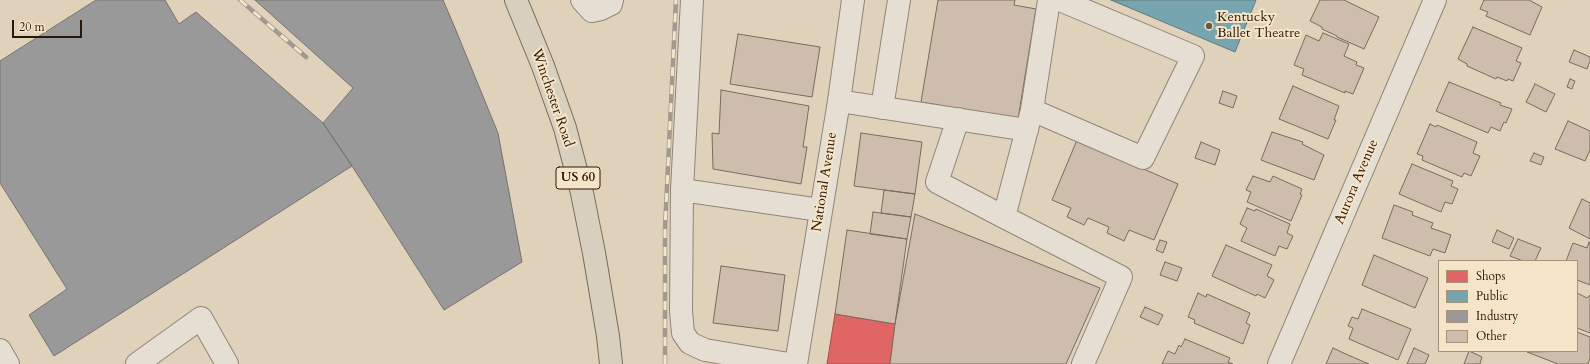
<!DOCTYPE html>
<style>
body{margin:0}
#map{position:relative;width:1590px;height:364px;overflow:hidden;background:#e0d2ba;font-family:Cardo,serif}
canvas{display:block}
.legend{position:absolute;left:1438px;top:260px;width:140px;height:92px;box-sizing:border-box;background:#f5e4c8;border:1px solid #a4927b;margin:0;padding:5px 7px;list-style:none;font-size:12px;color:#2b1707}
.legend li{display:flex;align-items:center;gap:8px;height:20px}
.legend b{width:20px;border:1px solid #a4927b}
.scale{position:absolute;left:12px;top:20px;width:70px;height:18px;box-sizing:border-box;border:2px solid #2b1707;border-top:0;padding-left:5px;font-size:12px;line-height:14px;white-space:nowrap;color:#2b1707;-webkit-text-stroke:3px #f5e4c8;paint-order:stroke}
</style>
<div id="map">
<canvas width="1590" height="364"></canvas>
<ul class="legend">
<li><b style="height:11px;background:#e06666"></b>Shops</li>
<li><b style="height:11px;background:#76a5af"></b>Public</li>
<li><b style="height:11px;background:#999"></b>Industry</li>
<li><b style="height:11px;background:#cebdad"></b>Other</li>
</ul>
<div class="scale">20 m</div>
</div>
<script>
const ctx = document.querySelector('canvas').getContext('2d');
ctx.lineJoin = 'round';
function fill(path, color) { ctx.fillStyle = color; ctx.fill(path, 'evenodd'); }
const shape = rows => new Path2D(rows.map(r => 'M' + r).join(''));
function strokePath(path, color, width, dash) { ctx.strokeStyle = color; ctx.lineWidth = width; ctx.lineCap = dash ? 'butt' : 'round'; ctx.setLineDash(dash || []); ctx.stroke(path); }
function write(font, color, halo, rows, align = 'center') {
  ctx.font = font + ' Cardo,serif'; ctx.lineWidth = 4; ctx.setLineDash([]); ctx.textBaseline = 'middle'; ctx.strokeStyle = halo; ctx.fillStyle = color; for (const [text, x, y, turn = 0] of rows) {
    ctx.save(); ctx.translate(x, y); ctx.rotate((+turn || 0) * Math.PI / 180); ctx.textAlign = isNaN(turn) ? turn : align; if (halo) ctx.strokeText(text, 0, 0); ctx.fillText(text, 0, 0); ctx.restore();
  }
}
const shops = shape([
 [835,314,895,324,890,364,827,364,835,314]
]);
fill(shops, '#e06666');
strokePath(shops, '#aa4e4a', 1);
const public = shape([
 [1111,0,1256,0,1235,52,1111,0]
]);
fill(public, '#76a5af');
strokePath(public, '#607a7d', 1);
const industry = shape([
 [96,0,165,0,179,24,196,12,323,123,352,166,54,356,29,315,67,289,0,183,0,61,96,0],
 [255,0,443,0,455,28,498,133,522,262,444,310,352,166,323,123,353,88,255,0]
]);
fill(industry, '#999');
strokePath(industry, '#78726d', 1);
const building = shape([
 [938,0,1015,0,1014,5,1036,9,1018,119,921,102,938,0],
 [1320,0,1344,0,1379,17,1364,49,1337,37,1337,36,1322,29,1322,27,1310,21,1320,0],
 [1484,0,1529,0,1542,7,1530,35,1486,16,1488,12,1480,9,1484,0],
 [1473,27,1522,48,1516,61,1521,63,1513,81,1508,79,1507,81,1497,77,1496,79,1467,66,1467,64,1458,59,1473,27],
 [1323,33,1349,44,1344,56,1357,62,1356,65,1364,68,1353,94,1345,91,1345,93,1302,75,1304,69,1294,65,1306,35,1319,41,1323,33],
 [738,34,820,47,812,97,730,84,738,34],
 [1574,50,1590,57,1590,61,1587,69,1569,62,1574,50],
 [1570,79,1575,81,1572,89,1567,87,1570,79],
 [1449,82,1501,103,1500,105,1512,109,1506,123,1504,122,1500,131,1491,127,1488,133,1436,111,1449,82],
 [1535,84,1555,94,1546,112,1526,102,1535,84],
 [1293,86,1339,106,1334,120,1336,120,1328,139,1279,119,1293,86],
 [721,90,809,106,803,147,807,147,801,184,713,169,712,133,719,134,721,90],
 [1223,91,1237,96,1233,108,1219,103,1223,91],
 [1568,121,1590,131,1590,150,1585,161,1555,149,1568,121],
 [1430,124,1436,127,1437,125,1477,142,1473,153,1480,156,1471,176,1464,173,1462,177,1422,160,1423,156,1417,154,1430,124],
 [1272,132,1303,142,1302,144,1324,155,1314,180,1261,160,1272,132],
 [861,133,922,142,915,194,854,186,861,133],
 [1077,140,1178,184,1154,240,1129,230,1124,241,1107,233,1109,227,1088,218,1084,225,1067,217,1071,208,1052,200,1077,140],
 [1201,142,1220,150,1215,165,1195,158,1201,142],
 [1534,153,1544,157,1541,165,1530,161,1534,153],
 [1412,164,1453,181,1451,186,1458,189,1452,204,1445,202,1441,212,1399,194,1412,164],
 [1253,176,1270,182,1273,176,1302,189,1300,194,1302,195,1291,221,1247,202,1251,192,1246,190,1253,176],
 [884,190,915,194,911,217,881,213,884,190],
 [1582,199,1590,203,1590,239,1569,228,1582,199],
 [1394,205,1413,212,1412,215,1433,223,1431,228,1451,235,1445,253,1433,249,1430,256,1382,238,1394,205],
 [1247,208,1255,211,1256,209,1290,224,1287,233,1293,236,1287,249,1279,246,1275,256,1241,241,1247,228,1240,224,1247,208],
 [873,212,911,217,907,239,870,234,873,212],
 [915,214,1100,288,1066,364,890,364,895,324,915,214],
 [847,230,907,239,895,324,835,314,847,230],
 [1497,230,1514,238,1509,249,1492,242,1497,230],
 [1518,239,1541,248,1535,261,1523,261,1510,256,1518,239],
 [1160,240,1167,242,1163,253,1156,250,1160,240],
 [1589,242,1590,243,1590,285,1577,280,1577,261,1566,261,1573,243,1587,248,1589,242],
 [1226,245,1272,265,1267,276,1274,280,1265,298,1257,294,1256,296,1212,276,1226,245],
 [1374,255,1428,278,1415,308,1362,285,1374,255],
 [1165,262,1182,268,1177,281,1160,275,1165,262],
 [721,266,785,275,778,331,713,323,721,266],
 [1198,293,1206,297,1207,294,1250,313,1246,323,1250,325,1243,344,1194,323,1195,320,1188,317,1198,293],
 [1577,293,1587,298,1590,295,1590,333,1577,328,1577,293],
 [1145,307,1163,315,1158,325,1140,317,1145,307],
 [1362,309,1411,329,1398,360,1349,339,1353,328,1348,326,1352,317,1358,319,1362,309],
 [1577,332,1590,337,1590,358,1588,364,1558,364,1527,352,1577,351,1577,332],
 [1185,339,1230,358,1228,362,1233,364,1162,364,1168,351,1175,354,1179,345,1181,347,1185,339],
 [1333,348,1348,355,1369,364,1326,364,1333,348],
 [1414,348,1429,355,1425,364,1407,364,1414,348],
 [1469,351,1482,357,1480,364,1464,364,1469,351]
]);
fill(building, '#cebdad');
strokePath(building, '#766c5e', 1);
const minor = shape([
 [582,0,592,11,601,9,611,4,612,0],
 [692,0,682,190,681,311,683,333,690,343,705,350,789,364],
 [1049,0,1032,110,1004,217,1121,277,1083,364],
 [839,101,1027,130],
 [882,108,899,0],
 [1032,110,1143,158,1193,56,1060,0],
 [958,119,937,182,1004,217],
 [682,190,820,210],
 [0,350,8,364],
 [137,364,201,318,227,364],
 [796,364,839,101,853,0],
 [1279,364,1435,0]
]);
const major = shape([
 [516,0,543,66,565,128,582,193,594,253,608,336,611,364]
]);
strokePath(minor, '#908576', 24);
strokePath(major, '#766c5e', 24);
strokePath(minor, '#e5ded3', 22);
strokePath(major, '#d9cfbe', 22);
const rail = shape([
 [240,0,306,57],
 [665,364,665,229,676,0]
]);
strokePath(rail, '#a29a90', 4.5);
strokePath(rail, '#f5e4c8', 3, [9]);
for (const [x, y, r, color] of [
 [1209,26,4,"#6a5846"]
]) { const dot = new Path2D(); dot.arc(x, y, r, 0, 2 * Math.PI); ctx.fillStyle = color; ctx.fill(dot); strokePath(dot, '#f5e4c8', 1.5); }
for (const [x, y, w] of [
 [578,178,44]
]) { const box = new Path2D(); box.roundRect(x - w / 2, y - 11, w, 22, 3); ctx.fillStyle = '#f5e4c8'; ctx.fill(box); strokePath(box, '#2b1707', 1); }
write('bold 13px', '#2b1707', null, [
 ["US 60",578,178]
]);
write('14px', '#2b1707', '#f5e4c8', [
 ["Kentucky",1217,18],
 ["Ballet Theatre",1217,34]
], 'left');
write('14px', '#2b1707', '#f5e4c8', [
 ["Winchester Road",552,98,71],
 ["National Avenue",825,182,-81],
 ["Aurora Avenue",1357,182,-67]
]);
</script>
